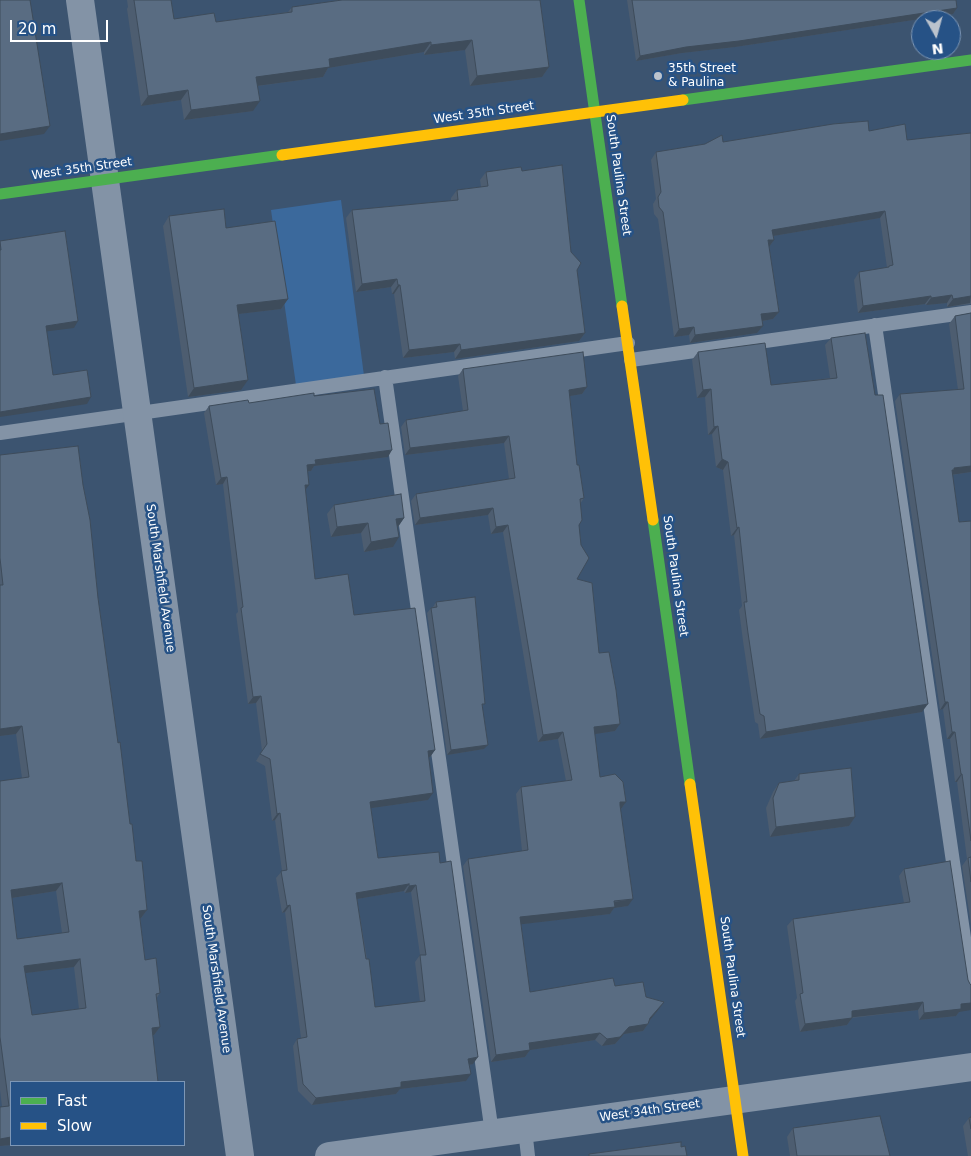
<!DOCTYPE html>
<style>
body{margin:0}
#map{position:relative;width:971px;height:1156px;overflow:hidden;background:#3c5470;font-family:"DejaVu Sans",sans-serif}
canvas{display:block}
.legend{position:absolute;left:10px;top:1081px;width:175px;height:65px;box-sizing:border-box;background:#265286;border:1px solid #7d97b6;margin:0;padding:6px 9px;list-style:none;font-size:15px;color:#fff}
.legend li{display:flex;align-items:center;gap:10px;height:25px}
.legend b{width:25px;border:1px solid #7d97b6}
.north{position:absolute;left:911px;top:10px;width:50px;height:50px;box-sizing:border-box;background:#265286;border:1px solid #7d97b6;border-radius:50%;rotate:173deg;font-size:14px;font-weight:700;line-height:20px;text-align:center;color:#fff}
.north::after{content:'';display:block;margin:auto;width:18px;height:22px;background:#bbc3cd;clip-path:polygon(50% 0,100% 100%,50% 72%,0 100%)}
.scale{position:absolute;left:10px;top:20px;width:98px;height:22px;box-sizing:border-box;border:2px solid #fff;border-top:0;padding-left:6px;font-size:15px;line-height:18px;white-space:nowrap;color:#fff;-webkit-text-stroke:4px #265286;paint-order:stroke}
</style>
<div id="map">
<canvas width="971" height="1156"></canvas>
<ul class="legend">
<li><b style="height:6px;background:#4caf50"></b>Fast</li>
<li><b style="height:6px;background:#ffc107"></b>Slow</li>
</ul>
<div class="north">N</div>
<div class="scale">20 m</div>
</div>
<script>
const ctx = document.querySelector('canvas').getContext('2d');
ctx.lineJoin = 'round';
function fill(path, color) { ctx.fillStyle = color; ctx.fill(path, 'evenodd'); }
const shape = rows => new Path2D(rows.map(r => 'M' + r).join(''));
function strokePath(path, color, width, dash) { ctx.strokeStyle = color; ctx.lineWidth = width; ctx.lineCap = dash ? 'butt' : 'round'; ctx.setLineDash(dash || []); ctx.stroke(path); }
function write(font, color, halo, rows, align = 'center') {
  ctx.font = font + ' "DejaVu Sans",sans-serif'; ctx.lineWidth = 5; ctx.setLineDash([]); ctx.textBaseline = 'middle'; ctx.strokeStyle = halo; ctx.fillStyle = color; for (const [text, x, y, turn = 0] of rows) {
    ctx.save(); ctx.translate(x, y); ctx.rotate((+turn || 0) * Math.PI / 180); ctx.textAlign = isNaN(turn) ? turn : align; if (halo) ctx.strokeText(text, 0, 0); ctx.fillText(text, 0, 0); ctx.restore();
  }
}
fill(shape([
 [341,200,364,376,296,385,271,210]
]), '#3b699c');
strokePath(shape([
 [875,325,971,986],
 [631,360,971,312],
 [385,377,492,1133],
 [0,433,628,343],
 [525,1129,528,1156]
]), '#8393a6', 14);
strokePath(shape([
 [80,0,240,1156],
 [329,1156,971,1067]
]), '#8393a6', 28);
strokePath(shape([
 [579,0,622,306],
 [683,100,971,60],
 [0,194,282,155],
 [653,520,690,784]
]), '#4caf50', 11);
strokePath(shape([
 [282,155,683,100],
 [622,306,653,520],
 [690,784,743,1156]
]), '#ffc107', 11);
fill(shape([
 [127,0,171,0,174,19,216,22,288,12,292,7,540,0,549,67,542,77,470,86,465,50,424,55,424,52,328,68,323,77,258,86,253,111,184,120,181,100,141,106,127,9,128,7],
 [627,0,956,0,957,8,953,14,735,47,682,53,636,61],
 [869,131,907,140,971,133,971,304,947,307,947,303,926,305,925,304,858,313,854,280,859,272,887,268,880,218,773,236,774,240,769,247,779,312,773,319,762,321,763,326,757,333,690,343,689,335,674,337,658,219,654,214,653,204,656,199,651,160,656,152,723,142],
 [522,171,571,252,577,270,585,333,579,341,455,359,454,352,403,358,394,294,392,294,391,287,356,292,346,218,352,210,451,201,451,198,457,190,481,187,480,180,486,172],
 [169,216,226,228,288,299,281,309,238,314,241,390,188,397,163,226],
 [971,313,971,472,952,475,959,522,971,521,971,925,962,866,967,859,957,782,955,782,950,739,947,739,943,709,940,710,895,401,900,394,958,390,949,324,955,316],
 [831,338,922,712,760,739,758,724,755,722,743,641,739,610,742,606,734,535,731,536,723,470,716,467,712,434,708,435,705,397,697,398,692,360,698,352,771,385,830,378,825,345],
 [463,369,587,387,582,394,570,396,577,465,584,498,580,504,579,525,577,579,620,724,615,731,594,734,600,777,626,802,621,809,620,809,628,906,614,908,610,914,521,924,530,992,615,986,646,997,664,1002,650,1020,648,1024,643,1031,624,1034,615,1044,602,1046,595,1040,530,1050,525,1057,491,1062,463,866,468,859,522,851,516,794,521,787,566,781,558,739,538,742,503,532,491,534,488,515,415,525,411,501,416,494,509,479,504,443,405,455,401,427,406,420,463,411,458,376],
 [314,396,380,424,388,457,314,466,311,471,307,472,305,490,315,579,354,615,435,750,430,757,428,757,428,800,371,808,378,858,440,863,473,1064,469,1065,466,1081,400,1089,396,1094,312,1105,298,1091,293,1046,297,1039,301,1038,285,912,282,913,276,878,282,871,275,820,272,821,265,766,256,761,262,751,256,703,248,704,236,614,238,612,223,484,216,485,204,413,209,406,249,403],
 [404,891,405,893,411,892,420,955,415,962,420,1002,375,1007,357,899],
 [0,455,98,598,118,743,130,824,136,861,147,910,141,918,140,918,145,960,160,993,156,999,160,1027,154,1035,152,1036,11,1145,0,1146,0,1107,2,1107,0,1090,0,781,22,778,16,734,0,736],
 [56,891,62,933,17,939,12,898],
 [74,967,79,1009,32,1015,25,973],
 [334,505,404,518,398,527,393,547,364,552,361,533,331,537,327,514],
 [436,602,482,708,484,749,447,755,427,613,431,608,433,607],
 [799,774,855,817,849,826,770,837,766,808,773,792,779,783,794,781],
 [904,869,970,984,959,1012,956,1016,919,1020,918,1010,852,1018,847,1025,800,1032,795,1001,797,998,787,926,793,919,904,903,899,876],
 [971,1117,971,1156,968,1156,963,1126,969,1118],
 [793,1128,890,1156,790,1156,787,1137]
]), '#4d5d70');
fill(shape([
 [957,8,953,14,735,47,682,53,636,61,640,56,686,47],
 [472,40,465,50,424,55,431,45],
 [431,42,424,52,328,68,323,77,249,87,256,77,329,59],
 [549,67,542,77,470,86,477,76],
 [188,90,181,100,141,106,148,96],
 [260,101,253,111,184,120,191,110],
 [50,126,44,134,0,141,0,134],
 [885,211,880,218,767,237,772,230],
 [768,240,774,240,769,247],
 [397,279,391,287,356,292,362,284],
 [398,285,400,285,394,294,392,294],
 [952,295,947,303,926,305,931,298],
 [931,296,925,304,858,313,863,306],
 [971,296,970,303,947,307,953,299],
 [288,299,281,309,230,315,237,305],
 [779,312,773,319,756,322,761,314],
 [78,321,74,328,42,332,46,326],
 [763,326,757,333,690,343,695,335],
 [694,327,689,335,674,337,679,329],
 [585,333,579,341,455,359,461,350],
 [460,344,454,352,403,358,409,350],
 [248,380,241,390,188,397,194,388],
 [587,387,582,394,564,397,569,390],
 [711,389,705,397,697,398,703,390],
 [91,397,87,404,0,417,0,412],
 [718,426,712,434,708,435,714,427],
 [509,436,504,443,405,455,410,448],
 [392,450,388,457,314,466,311,471,302,472,307,465,315,460],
 [722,459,728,462,723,470,716,467],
 [971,466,971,472,950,475,947,478,954,468],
 [227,477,223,484,216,485,221,478],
 [305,485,309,485,304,492],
 [493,508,488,515,415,525,420,518],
 [404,518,397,528,396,519],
 [368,523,361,533,331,537,337,527],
 [508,525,503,532,491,534,496,527],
 [739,527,734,535,731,536,737,528],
 [399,537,393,547,364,552,371,542],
 [261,696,256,703,248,704,253,697],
 [945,702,948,702,943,709,940,710],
 [928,704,922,712,760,739,766,732],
 [620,724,615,731,589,735,594,727],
 [22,726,16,734,0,736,0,729],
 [563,732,558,739,538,742,543,735],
 [952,732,955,732,950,739,947,739],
 [488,745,484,749,447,755,451,750],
 [435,750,430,757,423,758,428,751],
 [961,774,962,774,957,782,955,782],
 [433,793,428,800,365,809,370,802],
 [620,802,626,802,621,809,615,809],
 [280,813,275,820,272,821,277,814],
 [855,817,849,826,770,837,776,827],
 [62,883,56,891,5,899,11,890],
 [409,884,404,891,351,900,356,893],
 [416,885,411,892,405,893,409,886],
 [633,899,628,906,614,908,610,914,515,925,520,917],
 [290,905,285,912,282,913,287,906],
 [147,910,141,918,133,919,139,911],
 [80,959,74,967,18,974,24,966],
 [664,1002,659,1009,646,1025,648,1024,643,1031,624,1034,615,1044,602,1046,607,1039,629,1027,650,1018],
 [923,1002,918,1010,846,1018,852,1011],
 [971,1003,971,1010,959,1012,956,1016,919,1020,924,1013,961,1004],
 [852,1018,847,1025,800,1032,805,1024],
 [160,1027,154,1035,146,1036,152,1028],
 [600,1033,595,1040,524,1051,529,1043],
 [530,1050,525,1057,491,1062,496,1055],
 [478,1057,473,1064,464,1066,468,1059],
 [471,1074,466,1081,400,1089,396,1094,312,1105,316,1098,401,1082],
 [11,1137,11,1145,0,1146,0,1139]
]), '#3e4c5b');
const building = shape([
 [0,0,30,0,50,126,0,134,0,0],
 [134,0,171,0,174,19,214,13,216,22,292,12,292,7,342,0,540,0,549,67,477,76,472,40,431,45,431,42,329,59,330,67,256,77,260,101,191,110,188,90,148,96,134,0],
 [632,0,956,0,957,8,739,41,686,47,640,56,632,0],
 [868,121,869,131,905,124,907,140,971,133,971,296,953,299,952,295,931,298,931,296,863,306,859,272,889,267,889,266,893,265,885,211,772,230,774,240,768,240,779,312,761,314,763,326,695,335,694,327,679,329,663,212,659,207,658,197,661,192,656,152,705,144,722,135,723,142,833,124,868,121],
 [562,165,571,252,581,263,577,270,585,333,461,350,460,344,409,350,400,285,398,285,397,279,362,284,352,210,458,200,457,190,488,186,486,172,521,167,522,171,562,165],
 [224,209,226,228,275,221,288,299,237,305,248,380,194,388,169,216,224,209],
 [65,231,78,321,46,326,53,375,87,370,91,397,0,412,0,250,1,250,0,241,65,231],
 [971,313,971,466,954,468,954,470,952,470,959,522,971,521,971,841,962,774,961,774,955,732,952,732,948,702,945,702,900,394,964,389,955,316,971,313],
 [865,333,875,395,883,395,928,704,766,732,764,716,760,714,748,633,744,602,747,602,739,527,737,528,728,462,722,459,718,426,714,427,711,389,703,390,698,352,765,343,771,385,837,378,831,338,865,333],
 [583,352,587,387,569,390,577,465,579,465,584,498,580,499,582,520,579,525,581,545,589,558,577,579,592,583,599,653,609,652,616,690,620,724,594,727,600,777,615,774,623,782,626,802,620,802,620,805,633,899,614,901,615,907,520,917,530,992,613,978,615,986,643,982,646,997,664,1002,650,1018,648,1024,629,1027,620,1037,607,1039,600,1033,529,1043,530,1050,496,1055,468,859,528,850,521,787,572,780,563,732,543,735,508,525,496,527,493,508,420,518,416,494,515,478,509,436,410,448,406,420,468,410,463,369,583,352],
 [374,389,380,424,388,423,392,450,315,460,316,464,307,465,309,485,305,485,315,579,348,574,354,615,415,608,435,750,428,751,433,793,370,802,378,858,439,852,440,863,451,861,478,1057,468,1059,471,1074,401,1082,401,1087,316,1098,303,1084,297,1039,307,1037,290,905,287,906,281,871,287,870,280,813,277,814,270,759,260,754,267,744,261,696,253,697,241,608,243,607,227,477,221,478,209,406,248,400,249,403,314,393,314,396,374,389],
 [409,884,409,886,416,885,426,955,420,955,425,1001,375,1007,369,959,366,959,356,893,409,884],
 [78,446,83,485,90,520,98,598,118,743,120,742,130,824,132,824,136,861,142,861,147,910,139,911,145,960,156,958,160,993,156,994,160,1027,152,1028,158,1082,161,1082,11,1082,11,1137,0,1139,0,1107,9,1106,0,1037,0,781,29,777,22,726,0,729,0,585,3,585,0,558,0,455,78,446],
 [62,883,69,932,17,939,11,890,62,883],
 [80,959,86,1008,32,1015,24,966,80,959],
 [401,494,404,518,396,519,399,537,371,542,368,523,337,527,334,505,401,494],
 [475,597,485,704,482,704,488,745,451,750,431,608,437,607,436,602,475,597],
 [851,768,855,817,776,827,773,798,779,783,799,780,799,774,851,768],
 [971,857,971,882,968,858,971,857],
 [950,861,968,980,970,984,971,985,971,1003,961,1004,961,1009,924,1013,923,1002,852,1011,852,1018,805,1024,800,994,803,993,793,919,910,902,904,869,950,861],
 [880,1116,890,1156,797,1156,793,1128,880,1116],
 [971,1117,971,1129,969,1118,971,1117],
 [681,1142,681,1147,685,1146,687,1156,589,1156,589,1154,681,1142]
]);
fill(building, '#596c82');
strokePath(building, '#3e4c5b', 1);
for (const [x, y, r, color] of [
 [658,76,5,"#bbc3cd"]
]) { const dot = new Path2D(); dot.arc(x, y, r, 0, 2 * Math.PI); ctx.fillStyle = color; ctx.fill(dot); strokePath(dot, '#265286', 2); }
write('12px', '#fff', '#265286', [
 ["35th Street",668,69],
 ["& Paulina",668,83]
], 'left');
write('12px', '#fff', '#265286', [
 ["West 35th Street",484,113,-8],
 ["West 35th Street",82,169,-8],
 ["South Paulina Street",618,175,82],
 ["South Paulina Street",675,576,82],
 ["South Marshfield Avenue",160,578,82],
 ["South Paulina Street",732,977,82],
 ["South Marshfield Avenue",216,979,82],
 ["West 34th Street",650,1111,-8]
]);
</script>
